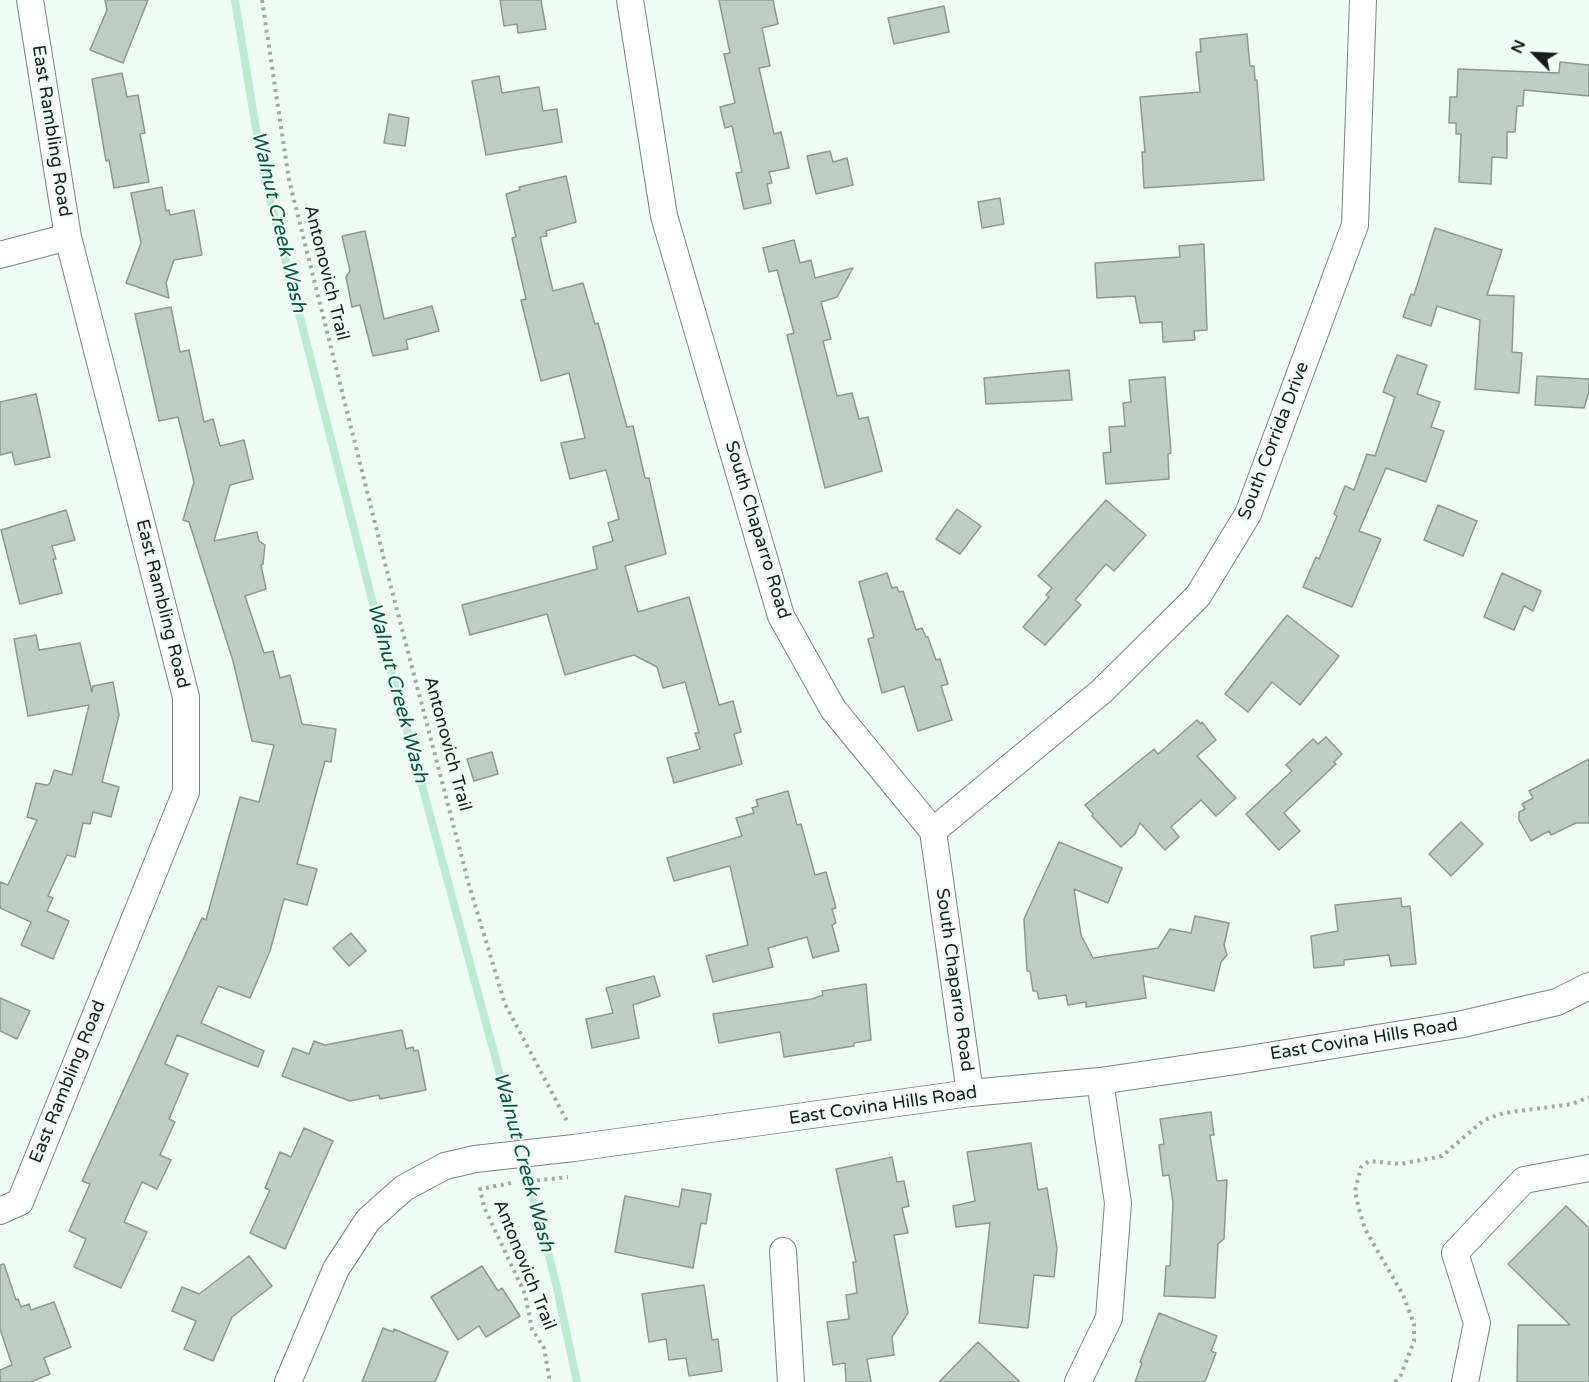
<!DOCTYPE html>
<style>
body{margin:0}
#map{position:relative;width:1589px;height:1382px;overflow:hidden;background:#f0fdf6;font-family:"Varela Round",sans-serif}
canvas{display:block}
.north{position:absolute;left:1505px;top:24px;width:60px;height:60px;-webkit-text-stroke:4px #f0fdf6;paint-order:stroke;rotate:294deg;font-size:16px;font-weight:700;line-height:24px;text-align:center;color:#181d1b}
.north::after{content:'';display:block;margin:auto;width:21px;height:27px;background:#181d1b;clip-path:polygon(50% 0,100% 100%,50% 72%,0 100%)}
</style>
<div id="map">
<canvas width="1589" height="1382"></canvas>
<div class="north">N</div>
</div>
<script>
const ctx = document.querySelector('canvas').getContext('2d');
ctx.lineJoin = 'round';
const shape = rows => new Path2D(rows.map(r => 'M' + r).join(''));
function strokePath(path, color, width, dash) { ctx.strokeStyle = color; ctx.lineWidth = width; ctx.lineCap = dash ? 'butt' : 'round'; ctx.setLineDash(dash || []); ctx.stroke(path); }
function fill(path, color) { ctx.fillStyle = color; ctx.fill(path, 'evenodd'); }
function write(font, color, halo, rows, align = 'center') {
  ctx.font = font + ' "Varela Round",sans-serif'; ctx.lineWidth = 4.5; ctx.setLineDash([]); ctx.textBaseline = 'middle'; ctx.strokeStyle = halo; ctx.fillStyle = color; for (const [text, x, y, turn = 0] of rows) {
    ctx.save(); ctx.translate(x, y); ctx.rotate((+turn || 0) * Math.PI / 180); ctx.textAlign = isNaN(turn) ? turn : align; if (halo) ctx.strokeText(text, 0, 0); ctx.fillText(text, 0, 0); ctx.restore();
  }
}
strokePath(shape([
 [235,0,263,172,372,600,555,1279,577,1382]
]), '#bee9d4', 8);
const building = shape([
 [105,0,148,0,123,63,90,50,107,10,105,0],
 [500,0,541,0,546,29,518,33,517,24,504,26,500,0],
 [719,0,773,0,778,24,762,28,770,66,759,68,774,134,781,132,789,168,769,172,772,183,767,184,771,203,744,209,736,173,742,172,732,126,725,128,720,107,735,103,724,54,730,53,719,0],
 [944,6,949,32,894,44,888,18,944,6],
 [1247,34,1250,66,1254,66,1255,80,1257,80,1264,180,1144,188,1142,152,1145,152,1140,97,1200,92,1196,52,1201,52,1200,39,1247,34],
 [1560,62,1589,65,1589,96,1524,90,1523,106,1517,106,1515,132,1507,132,1507,158,1492,157,1491,184,1459,182,1461,134,1456,134,1456,123,1449,123,1450,97,1457,97,1458,69,1559,73,1560,62],
 [122,73,127,97,138,95,145,133,140,134,149,182,114,188,109,160,106,161,92,79,122,73],
 [499,76,502,93,539,87,543,111,557,109,562,142,486,155,472,81,499,76],
 [389,114,409,118,405,146,384,143,389,114],
 [830,151,833,162,847,158,853,185,816,194,807,156,830,151],
 [566,176,576,222,546,231,547,236,540,237,553,291,583,283,595,324,598,323,627,427,633,426,645,478,649,478,666,554,625,566,638,612,689,597,719,705,733,701,741,732,734,734,742,764,674,783,667,758,700,749,695,733,699,733,685,682,663,688,657,667,634,655,565,675,547,614,470,635,462,605,597,569,593,547,613,541,608,523,619,519,606,470,570,479,561,443,585,438,569,373,541,381,521,300,526,299,512,238,516,237,506,194,520,190,519,187,566,176],
 [162,187,166,211,169,210,170,215,194,210,202,255,174,260,166,283,169,298,126,283,141,243,131,193,162,187],
 [1000,198,1004,224,982,228,978,202,1000,198],
 [1435,228,1502,250,1487,295,1514,296,1512,352,1522,353,1519,393,1475,389,1480,320,1437,306,1431,326,1403,317,1411,294,1414,295,1435,228],
 [365,231,384,319,432,306,439,331,406,340,408,349,373,356,360,305,352,307,346,277,350,271,342,236,365,231],
 [794,240,800,263,811,260,815,278,853,268,837,297,821,302,831,339,823,341,837,396,852,393,859,419,868,417,882,471,825,488,787,335,794,333,777,270,769,272,763,248,794,240],
 [1204,244,1207,330,1194,331,1195,340,1163,342,1162,322,1140,323,1135,296,1097,298,1095,263,1180,257,1179,246,1204,244],
 [171,307,180,352,189,350,204,422,213,419,220,446,244,440,253,479,230,485,214,541,257,532,259,541,265,545,263,564,261,565,266,589,245,596,264,653,273,651,280,678,290,675,302,724,336,729,331,762,325,761,297,864,317,869,307,905,284,899,270,951,250,998,218,986,201,1023,264,1051,258,1067,177,1035,165,1064,188,1074,169,1119,175,1122,160,1155,171,1160,157,1189,142,1182,124,1222,147,1232,121,1288,74,1267,86,1239,69,1231,90,1184,82,1181,202,918,206,920,240,797,259,802,274,745,252,741,233,661,189,522,183,520,194,482,178,417,159,421,135,314,171,307],
 [1397,355,1427,365,1417,394,1440,402,1431,427,1444,431,1426,482,1386,468,1359,531,1381,539,1352,607,1303,587,1316,557,1319,559,1337,516,1334,514,1345,486,1354,490,1367,454,1375,456,1395,397,1383,392,1397,355],
 [1069,370,1072,400,986,404,984,378,1069,370],
 [1537,376,1589,379,1589,392,1584,408,1535,405,1537,376],
 [1165,377,1171,453,1168,454,1169,479,1106,484,1103,453,1111,452,1109,427,1125,426,1123,403,1131,402,1129,380,1165,377],
 [36,394,50,457,15,465,12,452,0,455,0,402,36,394],
 [1106,500,1146,535,1114,571,1106,564,1075,600,1081,605,1045,645,1023,627,1049,597,1046,595,1052,588,1038,576,1106,500],
 [1438,505,1477,521,1463,556,1424,540,1438,505],
 [957,509,981,526,960,554,936,539,957,509],
 [66,510,75,540,52,546,56,559,53,559,62,593,20,604,1,530,66,510],
 [887,573,892,588,897,587,899,592,903,591,916,630,922,628,926,637,928,637,936,660,940,659,948,684,941,686,952,720,918,731,904,686,882,693,868,639,874,637,859,582,887,573],
 [1502,573,1541,591,1533,611,1524,606,1514,630,1484,617,1502,573],
 [1287,615,1339,656,1300,705,1272,682,1248,712,1225,694,1287,615],
 [36,635,39,650,80,643,92,692,93,686,113,682,119,715,102,782,119,787,111,817,93,812,90,824,83,823,75,857,67,855,48,896,53,898,47,911,69,921,53,959,21,945,31,922,0,908,0,882,8,885,37,820,27,817,36,783,47,785,50,783,54,770,72,775,89,705,28,716,14,639,36,635],
 [1197,720,1201,724,1202,722,1216,740,1197,756,1236,798,1216,816,1201,800,1171,827,1179,837,1165,850,1140,823,1135,834,1121,847,1092,816,1093,814,1085,805,1154,749,1158,754,1197,720],
 [1326,737,1342,754,1334,762,1336,764,1284,813,1300,831,1279,850,1246,814,1292,771,1286,765,1313,739,1318,744,1326,737],
 [492,752,498,774,474,781,467,759,492,752],
 [1589,759,1589,823,1576,823,1551,835,1549,831,1531,841,1519,820,1519,812,1525,809,1522,804,1533,798,1529,791,1589,759],
 [788,791,797,825,801,824,815,875,826,872,836,908,832,909,836,923,832,925,839,951,813,958,807,937,768,948,773,967,713,982,706,956,748,945,730,866,674,881,667,858,742,836,736,818,754,813,752,808,758,806,756,800,788,791],
 [1461,822,1483,844,1451,876,1429,854,1461,822],
 [1059,842,1122,868,1108,903,1074,889,1081,935,1093,958,1158,948,1170,929,1191,933,1195,916,1229,923,1224,945,1227,955,1221,962,1214,991,1143,976,1146,998,1086,1007,1086,1002,1068,1005,1066,995,1039,999,1037,991,1033,991,1030,971,1027,971,1024,919,1059,842],
 [1401,898,1402,907,1410,906,1416,964,1391,966,1389,955,1344,960,1344,965,1314,968,1311,936,1338,931,1335,905,1401,898],
 [351,933,366,951,349,966,333,948,351,933],
 [654,976,660,996,633,1005,639,1038,592,1048,586,1019,613,1013,606,988,654,976],
 [866,984,871,1040,854,1043,854,1046,784,1057,780,1032,719,1043,713,1014,812,999,823,995,822,991,866,984],
 [0,998,30,1011,17,1039,0,1031,0,998],
 [402,1030,406,1049,413,1047,414,1051,418,1050,426,1090,380,1099,379,1095,350,1101,282,1076,293,1048,309,1054,314,1041,325,1045,402,1030],
 [1211,1112,1214,1135,1210,1135,1217,1181,1227,1180,1224,1239,1218,1244,1215,1298,1164,1296,1166,1266,1170,1266,1173,1203,1169,1175,1163,1176,1159,1145,1164,1144,1160,1119,1211,1112],
 [304,1128,333,1141,285,1249,250,1233,270,1190,265,1188,280,1152,291,1157,304,1128],
 [1031,1143,1038,1190,1047,1188,1057,1249,1054,1277,1034,1275,1028,1328,979,1323,990,1223,956,1227,953,1206,975,1201,967,1152,1031,1143],
 [892,1157,897,1182,904,1181,909,1206,902,1208,908,1233,894,1235,908,1313,892,1337,894,1355,867,1359,871,1382,846,1382,845,1363,833,1365,827,1322,849,1319,846,1295,857,1293,853,1262,856,1262,836,1169,892,1157],
 [682,1189,711,1194,706,1224,701,1223,693,1268,615,1252,625,1196,679,1207,682,1189],
 [1566,1206,1589,1228,1589,1382,1517,1382,1518,1325,1570,1325,1508,1264,1566,1206],
 [249,1256,272,1286,232,1317,213,1361,184,1349,196,1321,172,1311,182,1287,199,1294,249,1256],
 [4,1264,16,1300,18,1299,21,1307,29,1304,31,1310,54,1302,71,1347,44,1358,50,1374,31,1382,0,1382,0,1370,12,1365,0,1329,0,1265,4,1264],
 [482,1266,498,1291,502,1288,520,1316,486,1337,479,1326,458,1340,431,1297,482,1266],
 [704,1285,712,1340,718,1339,722,1371,689,1376,686,1358,669,1360,666,1339,649,1342,642,1294,704,1285],
 [1159,1313,1217,1336,1211,1351,1216,1353,1205,1382,1135,1382,1142,1363,1140,1362,1159,1313],
 [383,1328,393,1332,394,1329,448,1352,435,1382,362,1382,383,1328],
 [978,1342,1020,1382,939,1382,978,1342]
]);
fill(building, '#c0cdc6');
strokePath(building, '#8c9892', 1.5);
const minor = shape([
 [630,0,664,216,781,616,833,709,933,831,970,1093],
 [0,255,68,237],
 [933,831,1102,691,1198,596,1248,514,1355,225,1363,0],
 [0,1211,20,1202,186,792,186,697,68,237,30,0],
 [783,1251,791,1382],
 [288,1382,336,1269,368,1220,404,1188,445,1166,475,1159,574,1148,970,1093,1100,1081,1243,1060,1463,1024,1557,1002,1589,986],
 [1078,1382,1109,1318,1118,1203,1100,1081],
 [1465,1382,1477,1323,1455,1253,1524,1180,1589,1168]
]);
strokePath(minor, '#77837d', 28);
strokePath(shape([
 [262,0,289,180,390,583,469,885,505,1004,568,1123],
 [522,1182,568,1177],
 [511,1183,480,1189,484,1207,525,1294,532,1329,544,1348,550,1382],
 [1395,1382,1401,1375,1414,1341,1414,1324,1403,1295,1365,1229,1359,1209,1355,1191,1361,1167,1369,1161,1400,1164,1442,1156,1484,1120,1504,1113,1572,1104,1589,1097]
]), '#9fa9a3', 4, [3, 4.5]);
strokePath(minor, '#fff', 26);
write('18px', '#181d1b', '#f0fdf6', [
 ["East Rambling Road",51,131,81],
 ["Antonovich Trail",326,273,76],
 ["South Corrida Drive",1274,441,-69],
 ["South Chaparro Road",757,530,73],
 ["East Rambling Road",162,604,76],
 ["Antonovich Trail",447,744,75],
 ["South Chaparro Road",954,980,82],
 ["East Covina Hills Road",1364,1040,-9],
 ["East Rambling Road",68,1082,-68],
 ["East Covina Hills Road",883,1106,-8],
 ["Antonovich Trail",524,1265,68]
]);
write('italic 20px', '#08573d', '#f0fdf6', [
 ["Walnut Creek Wash",278,222,77],
 ["Walnut Creek Wash",397,693,75],
 ["Walnut Creek Wash",523,1162,75]
]);
</script>
